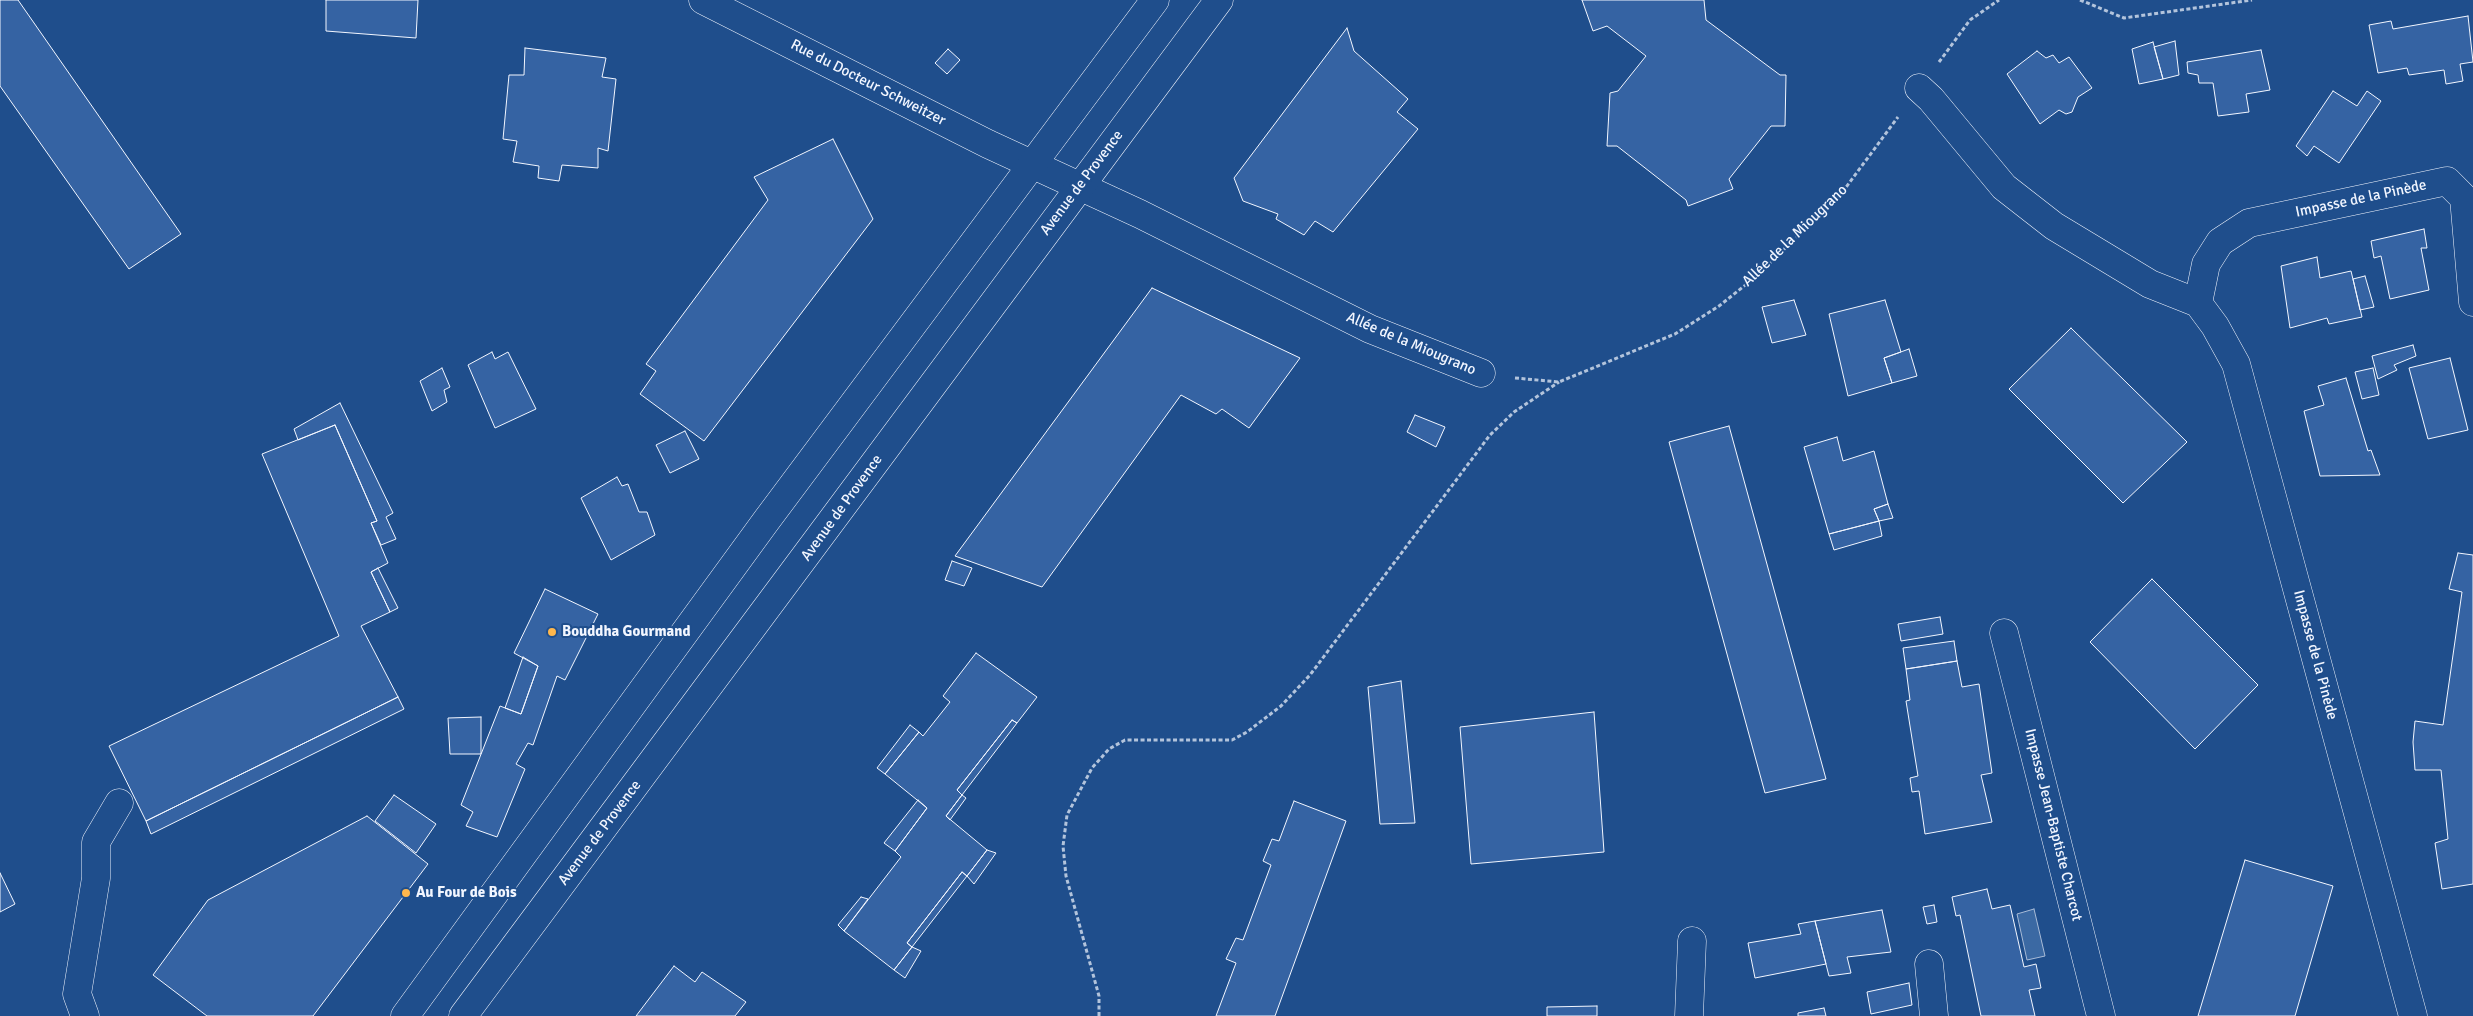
<!DOCTYPE html>
<meta charset="utf-8">
<style>
body{margin:0}
canvas{display:block;background:#1f4e8c}
</style>
<canvas width="2473" height="1016"></canvas>
<script>
const ctx = document.querySelector('canvas').getContext('2d');
ctx.lineJoin = 'round';
function fill(path, color) { ctx.fillStyle = color; ctx.fill(path, 'evenodd'); }
const shape = rows => new Path2D(rows.map(r => 'M' + r).join(''));
function strokePath(path, color, width, dash) { ctx.strokeStyle = color; ctx.lineWidth = width; ctx.lineCap = dash ? 'butt' : 'round'; ctx.setLineDash(dash || []); ctx.stroke(path); }
function write(font, color, halo, rows, align = 'center') {
  ctx.font = font + ' Signika,sans-serif'; ctx.lineWidth = 4; ctx.setLineDash([]); ctx.textBaseline = 'middle'; ctx.strokeStyle = halo; ctx.fillStyle = color; for (const [text, x, y, turn = 0] of rows) {
    ctx.save(); ctx.translate(x, y); ctx.rotate((+turn || 0) * Math.PI / 180); ctx.textAlign = isNaN(turn) ? turn : align; if (halo) ctx.strokeText(text, 0, 0); ctx.fillText(text, 0, 0); ctx.restore();
  }
}
const water = shape([
 [2034,909,2045,956,2027,960,2017,914,2034,909]
]);
fill(water, '#3b69a3');
strokePath(water, '#a8bbd7', 1);
const building = shape([
 [0,0,18,0,181,234,129,269,0,86,0,0],
 [326,0,418,0,416,38,326,31,326,0],
 [1582,0,1704,0,1706,20,1780,75,1786,75,1785,126,1771,126,1729,179,1733,189,1688,206,1686,200,1617,146,1607,146,1610,93,1618,91,1646,56,1607,26,1593,31,1582,0],
 [2468,16,2473,62,2460,64,2463,81,2446,84,2444,70,2409,75,2407,68,2378,73,2369,25,2391,21,2393,29,2468,16],
 [1347,28,1354,51,1408,99,1397,112,1418,129,1333,232,1315,221,1304,235,1276,219,1278,214,1243,201,1234,178,1347,28],
 [2175,41,2179,75,2163,79,2154,47,2175,41],
 [2153,42,2163,79,2139,84,2132,49,2153,42],
 [525,48,606,58,602,77,616,79,608,151,598,148,598,168,562,165,559,181,538,178,539,166,513,162,517,141,503,139,509,75,524,75,525,48],
 [948,49,960,60,947,74,935,63,948,49],
 [2261,50,2270,90,2246,94,2249,112,2218,116,2213,83,2199,83,2198,75,2188,73,2187,62,2261,50],
 [2037,51,2046,58,2053,55,2059,63,2069,57,2092,88,2078,97,2072,112,2066,114,2059,110,2040,124,2007,74,2037,51],
 [2333,91,2357,106,2367,91,2381,101,2339,163,2314,146,2307,156,2296,146,2333,91],
 [833,139,873,219,704,441,640,394,656,371,646,364,768,200,754,177,833,139],
 [2424,229,2427,248,2421,248,2429,290,2390,299,2381,256,2374,258,2371,241,2424,229],
 [2317,257,2320,278,2351,271,2362,317,2329,324,2327,318,2290,328,2281,266,2317,257],
 [2365,276,2374,307,2360,310,2353,279,2365,276],
 [1152,288,1300,358,1249,428,1222,409,1216,414,1181,395,1042,587,955,556,1152,288],
 [1794,300,1806,335,1772,343,1762,307,1794,300],
 [1885,300,1901,352,1884,358,1892,383,1848,396,1829,314,1885,300],
 [2071,328,2187,442,2123,503,2009,389,2071,328],
 [2413,345,2416,356,2394,365,2397,370,2378,379,2372,356,2413,345],
 [1909,349,1917,376,1892,383,1884,358,1909,349],
 [492,352,495,359,508,352,536,409,495,428,468,365,492,352],
 [2450,358,2468,430,2428,439,2409,368,2450,358],
 [442,368,450,387,444,390,447,402,432,411,420,381,442,368],
 [2373,368,2379,395,2362,399,2355,372,2373,368],
 [2346,378,2368,451,2371,450,2380,475,2320,476,2304,411,2324,405,2318,386,2346,378],
 [340,403,393,513,386,517,396,539,381,545,371,523,377,521,335,425,298,440,294,429,340,403],
 [1415,415,1445,427,1436,447,1407,432,1415,415],
 [335,425,377,521,371,523,388,563,371,572,390,612,361,626,398,697,146,821,109,746,339,636,262,454,335,425],
 [1729,426,1826,779,1765,793,1669,442,1729,426],
 [685,431,699,459,670,473,656,445,685,431],
 [1837,437,1843,461,1874,451,1888,504,1874,509,1879,521,1829,534,1804,447,1837,437],
 [617,477,622,486,628,484,639,512,647,512,655,535,611,560,581,498,617,477],
 [1888,504,1893,518,1879,521,1874,509,1888,504],
 [1879,521,1882,536,1834,550,1829,534,1879,521],
 [2458,553,2473,555,2473,884,2442,889,2435,843,2448,839,2441,770,2415,770,2413,742,2415,721,2443,725,2462,592,2449,589,2458,553],
 [952,561,972,568,964,586,945,580,952,561],
 [378,568,398,608,390,612,371,572,378,568],
 [2152,579,2258,685,2195,749,2090,642,2152,579],
 [545,589,598,614,565,680,557,676,533,745,528,743,516,764,525,769,497,837,466,826,473,812,461,805,500,706,521,714,538,666,514,653,545,589],
 [1940,617,1943,634,1901,641,1898,624,1940,617],
 [1954,641,1957,661,1906,669,1903,648,1954,641],
 [976,653,1037,697,1017,723,1012,720,957,790,962,795,946,816,987,850,967,876,962,872,907,943,912,947,894,970,844,931,901,857,895,851,927,808,885,774,919,732,923,736,950,702,943,696,976,653],
 [523,657,538,666,521,714,505,708,523,657],
 [1957,661,1962,687,1979,684,1992,773,1981,775,1992,822,1925,834,1919,791,1912,792,1910,778,1918,776,1906,701,1910,700,1906,669,1957,661],
 [1401,681,1415,823,1380,824,1368,687,1401,681],
 [398,697,404,709,151,834,146,821,398,697],
 [1594,712,1604,852,1471,864,1460,727,1594,712],
 [481,717,481,754,450,754,448,718,481,717],
 [1012,720,1017,723,962,795,957,790,1012,720],
 [910,725,919,732,885,774,877,768,910,725],
 [394,795,436,824,416,853,375,821,394,795],
 [962,795,966,798,950,820,946,816,962,795],
 [918,800,927,808,895,851,884,843,918,800],
 [1294,801,1346,821,1275,1016,1216,1016,1236,963,1226,959,1236,938,1243,940,1271,865,1263,861,1272,839,1279,841,1294,801],
 [367,816,428,864,313,1016,207,1016,153,975,208,900,367,816],
 [987,850,996,853,974,884,967,876,987,850],
 [2245,860,2333,886,2295,1016,2198,1016,2245,860],
 [962,872,967,876,912,947,907,943,962,872],
 [0,873,15,904,0,912,0,873],
 [1987,889,1992,909,2010,905,2024,967,2036,964,2041,988,2029,990,2035,1016,1981,1016,1960,915,1956,916,1952,897,1987,889],
 [861,897,868,899,844,931,838,925,861,897],
 [1934,905,1937,922,1927,924,1923,907,1934,905],
 [1882,910,1891,952,1847,957,1851,973,1829,976,1815,921,1882,910],
 [1815,921,1826,964,1755,978,1748,943,1801,934,1798,924,1815,921],
 [912,947,921,951,905,978,894,970,912,947],
 [674,966,695,982,702,972,746,1002,735,1016,636,1016,674,966],
 [1909,983,1912,1005,1871,1014,1867,992,1909,983],
 [1597,1006,1597,1016,1547,1016,1547,1007,1597,1006],
 [1824,1008,1826,1016,1798,1016,1798,1013,1824,1008]
]);
fill(building, '#3563a3');
strokePath(building, '#f2f6ff', 1);
const minor = shape([
 [703,0,988,144,1140,214,1370,329,1481,373],
 [1919,88,1931,99,2004,187,2054,226,2150,284,2198,303,2215,326,2236,364,2413,1016],
 [2198,303,2206,264,2220,242,2249,223,2447,181,2464,198,2473,302],
 [2004,633,2101,1016],
 [1929,964,1934,1016],
 [85,1016,77,994,96,878,96,842,119,803],
 [1689,1016,1692,941]
]);
const major = shape([
 [405,1016,766,521,1155,0],
 [463,1016,1219,0]
]);
strokePath(minor, '#f2f6ff', 29);
strokePath(major, '#f2f6ff', 29);
strokePath(shape([
 [2080,0,2124,18,2252,0],
 [1939,62,1970,20,1999,0],
 [1515,378,1559,382,1675,334,1719,306,1758,275,1844,190,1898,117],
 [1099,1016,1099,996,1066,876,1063,846,1067,815,1092,768,1109,749,1125,740,1232,740,1247,732,1281,706,1310,675,1490,435,1514,412,1559,382]
]), '#b3c4dc', 3, [4, 2.5]);
strokePath(minor, '#1f4e8c', 28);
strokePath(major, '#1f4e8c', 28);
for (const [x, y, r, color] of [
 [552,632,5,"#ffb74d"],
 [406,893,5,"#ffb74d"]
]) { const dot = new Path2D(); dot.arc(x, y, r, 0, 2 * Math.PI); ctx.fillStyle = color; ctx.fill(dot); strokePath(dot, '#1f4e8c', 2); }
write('15px', '#f2f6ff', '#1f4e8c', [
 ["Rue du Docteur Schweitzer",868,83,27],
 ["Avenue de Provence",1082,183,-53],
 ["Impasse de la Pinède",2361,199,-12],
 ["Allée de la Miougrano",1795,236,-44],
 ["Allée de la Miougrano",1411,344,23],
 ["Avenue de Provence",842,508,-54],
 ["Impasse de la Pinède",2315,655,75],
 ["Impasse Jean-Baptiste Charcot",2053,825,76],
 ["Avenue de Provence",600,833,-53]
]);
write('bold 15px', '#f2f6ff', '#1f4e8c', [
 ["Bouddha Gourmand",562,632],
 ["Au Four de Bois",416,893]
], 'left');
</script>
